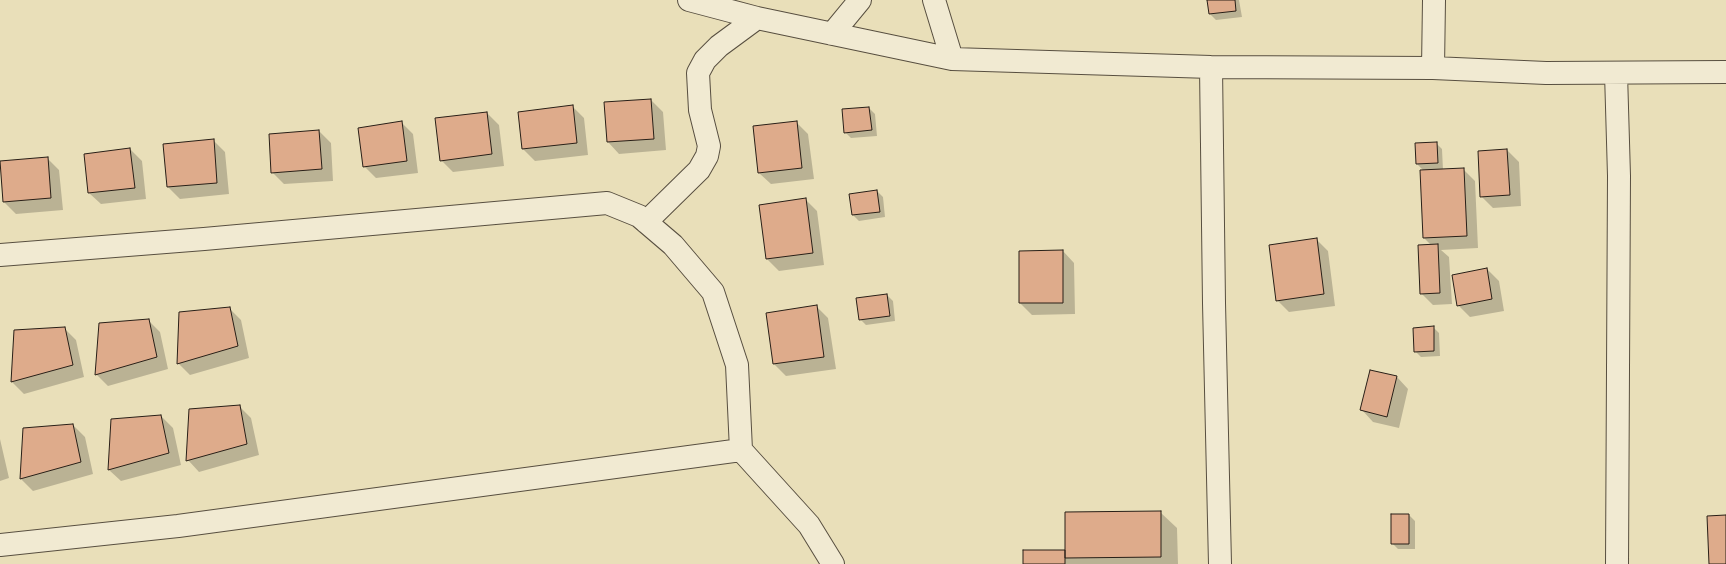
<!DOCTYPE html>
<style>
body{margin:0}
canvas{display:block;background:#e9dfb9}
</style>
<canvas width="1726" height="564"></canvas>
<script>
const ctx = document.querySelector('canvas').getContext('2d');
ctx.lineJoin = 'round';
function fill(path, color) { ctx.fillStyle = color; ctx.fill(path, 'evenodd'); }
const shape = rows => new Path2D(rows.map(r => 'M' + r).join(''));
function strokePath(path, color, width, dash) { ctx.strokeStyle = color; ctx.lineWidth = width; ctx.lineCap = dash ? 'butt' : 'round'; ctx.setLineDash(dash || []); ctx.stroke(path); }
fill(shape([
 [1208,0,1239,0,1242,17,1216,20,1210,14],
 [651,100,663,112,666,150,619,154,608,142],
 [573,107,584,118,588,155,535,161,523,149,519,112],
 [869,108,875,114,877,136,851,138,845,132],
 [487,113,499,125,504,166,453,172,441,160],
 [796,122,808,134,814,179,771,184,759,173],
 [402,123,413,134,418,173,376,178,364,166],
 [319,131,331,143,333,181,284,184,272,172],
 [213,140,225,152,229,194,180,199,168,187],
 [1436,143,1442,149,1443,170,1463,169,1475,181,1478,248,1441,250,1449,257,1452,304,1433,305,1421,293,1432,246,1424,238,1421,171,1424,171,1417,164],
 [130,149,142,161,146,199,101,204,89,193],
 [1507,150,1519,162,1521,206,1493,208,1481,196],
 [47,158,59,170,63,210,16,214,4,202,0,162],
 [877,191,883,197,885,217,859,221,853,215],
 [805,199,817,211,824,265,779,271,767,259,760,206],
 [1316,239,1328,251,1335,306,1289,312,1277,300],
 [1063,251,1074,263,1075,314,1032,315,1020,303],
 [1487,269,1499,281,1504,311,1470,317,1458,305],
 [887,295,893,301,895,321,866,325,860,319],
 [816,306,828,318,836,369,786,376,774,364,767,314],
 [229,308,241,320,249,358,190,375,178,363],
 [148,320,160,332,168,369,108,386,96,374],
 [1433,327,1439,333,1440,356,1421,357,1415,351],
 [64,328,76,340,84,377,24,394,12,382,15,331],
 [1397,377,1408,389,1399,428,1373,422,1362,410],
 [239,406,251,418,259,455,199,472,188,460],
 [161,416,173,428,181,465,121,481,109,470],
 [73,425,85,437,93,474,33,491,21,479,24,429],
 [0,439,9,478,0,481],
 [1160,512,1177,528,1178,564,1024,564,1066,551],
 [1392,515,1409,515,1415,521,1415,549,1398,549,1392,543]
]), '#0003');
const building = shape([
 [1207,0,1235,0,1236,11,1209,14,1207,0],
 [651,99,654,139,607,142,604,102,651,99],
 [573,105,577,143,522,149,518,112,573,105],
 [869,107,872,130,844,133,842,109,869,107],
 [487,112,492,154,440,161,435,118,487,112],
 [402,121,407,161,363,167,358,128,402,121],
 [797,121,802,168,758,173,753,126,797,121],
 [319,130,322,169,271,173,269,134,319,130],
 [214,139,217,183,167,187,163,144,214,139],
 [1437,142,1438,163,1416,164,1415,143,1437,142],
 [130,148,135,188,88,193,84,154,130,148],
 [1507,149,1510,195,1480,197,1478,151,1507,149],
 [48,157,51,198,3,202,0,161,48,157],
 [1464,168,1467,236,1423,238,1420,170,1464,168],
 [877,190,880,212,852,215,849,194,877,190],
 [806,198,813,253,766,259,759,205,806,198],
 [1317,238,1324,294,1276,301,1269,245,1317,238],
 [1438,244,1440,293,1420,294,1418,245,1438,244],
 [1063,250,1063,303,1019,303,1019,251,1063,250],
 [1487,268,1492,299,1457,306,1452,275,1487,268],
 [887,294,890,316,859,320,856,298,887,294],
 [817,305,824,357,773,364,766,313,817,305],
 [230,307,238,346,177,364,179,312,230,307],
 [149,319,157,357,95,375,99,323,149,319],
 [1434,326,1434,351,1414,352,1413,328,1434,326],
 [65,327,73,365,11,382,14,330,65,327],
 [1370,370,1397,376,1387,417,1360,410,1370,370],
 [240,405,247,444,186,461,189,409,240,405],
 [161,415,169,453,108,470,111,419,161,415],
 [73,424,81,462,20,479,23,428,73,424],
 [1161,511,1161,557,1065,558,1065,512,1161,511],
 [1391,514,1409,514,1409,544,1391,544,1391,514],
 [1726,515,1726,564,1709,564,1707,516,1726,515],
 [1023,550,1065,550,1065,564,1023,564,1023,550]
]);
fill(building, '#deab8b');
strokePath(building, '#281f17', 1);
const street = shape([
 [689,0,757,18,952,59,1211,67,1433,68,1434,0],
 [934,0,952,59],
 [832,34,860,0],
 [1211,67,1214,303,1220,564],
 [1433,68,1546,73,1726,72],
 [1616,73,1619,176,1617,564],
 [646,222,699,170,707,156,709,146,700,110,698,73,705,60,719,46,757,18],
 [0,255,204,239,607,203,639,216,673,245,713,292,737,365,741,450,809,525,833,564],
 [0,545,178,526,741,450]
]);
strokePath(street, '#584f40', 24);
strokePath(street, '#f1ead2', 22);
</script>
